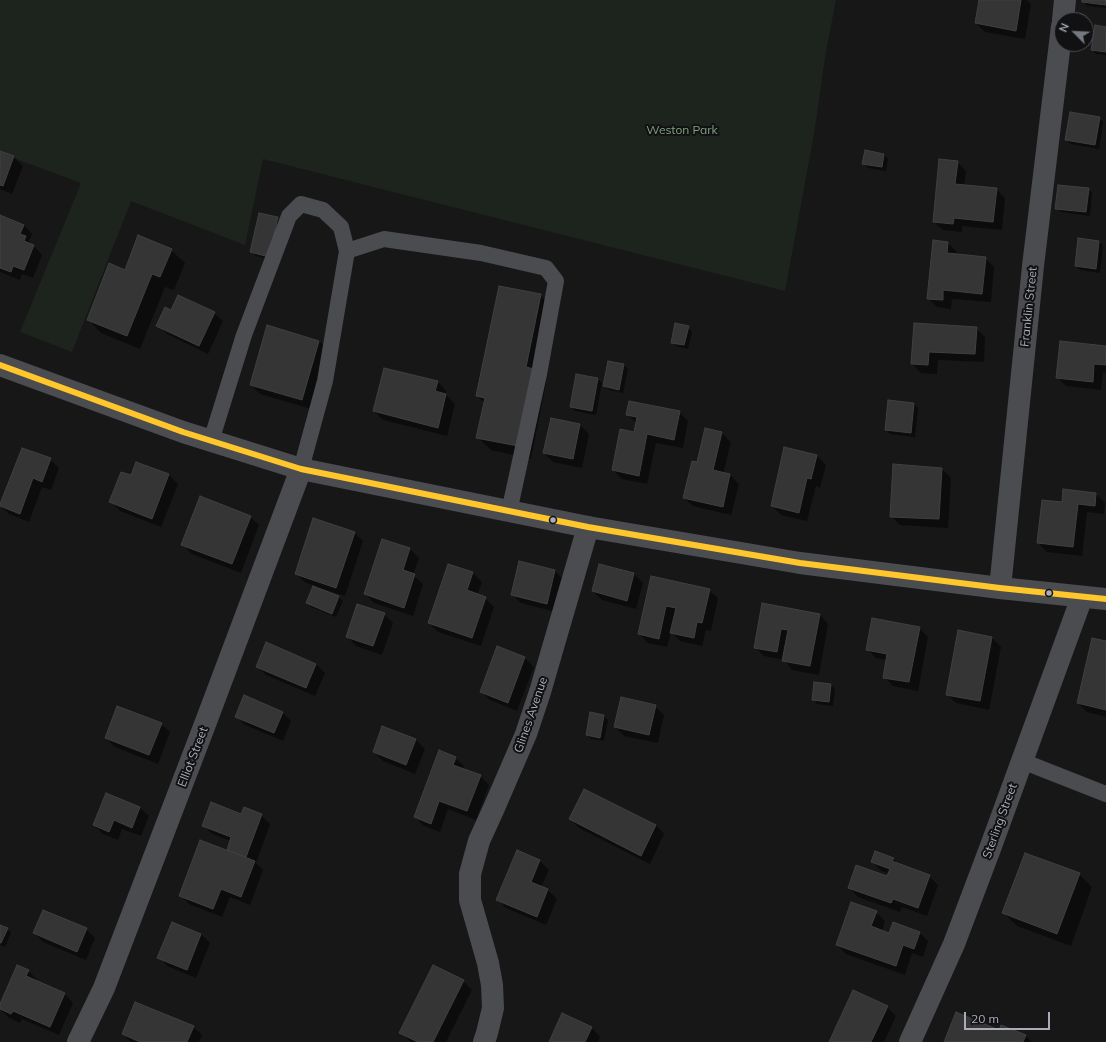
<!DOCTYPE html>
<style>
body{margin:0}
#map{position:relative;width:1106px;height:1042px;overflow:hidden;background:#171717;font-family:Mulish,sans-serif}
canvas{display:block}
.north{position:absolute;left:1054px;top:12px;width:40px;height:40px;box-sizing:border-box;background:#111113;border:1px solid #4d4f55;border-radius:50%;rotate:294deg;font-size:11px;font-weight:700;line-height:16px;text-align:center;color:#a8adb8}
.north::after{content:'';display:block;margin:auto;width:14px;height:18px;background:#757880;clip-path:polygon(50% 0,100% 100%,50% 72%,0 100%)}
.scale{position:absolute;left:964px;top:1012px;width:86px;height:18px;box-sizing:border-box;border:2px solid #a8adb8;border-top:0;padding-left:5px;font-size:12px;line-height:14px;white-space:nowrap;color:#a8adb8;-webkit-text-stroke:3px #111113;paint-order:stroke}
</style>
<div id="map">
<canvas width="1106" height="1042"></canvas>
<div class="north">N</div>
<div class="scale">20 m</div>
</div>
<script>
const ctx = document.querySelector('canvas').getContext('2d');
ctx.lineJoin = 'round';
function fill(path, color) { ctx.fillStyle = color; ctx.fill(path, 'evenodd'); }
const shape = rows => new Path2D(rows.map(r => 'M' + r).join(''));
function strokePath(path, color, width, dash) { ctx.strokeStyle = color; ctx.lineWidth = width; ctx.lineCap = dash ? 'butt' : 'round'; ctx.setLineDash(dash || []); ctx.stroke(path); }
function write(font, color, halo, rows, align = 'center') {
  ctx.font = font + ' Mulish,sans-serif'; ctx.lineWidth = 4; ctx.setLineDash([]); ctx.textBaseline = 'middle'; ctx.strokeStyle = halo; ctx.fillStyle = color; for (const [text, x, y, turn = 0] of rows) {
    ctx.save(); ctx.translate(x, y); ctx.rotate((+turn || 0) * Math.PI / 180); ctx.textAlign = isNaN(turn) ? turn : align; if (halo) ctx.strokeText(text, 0, 0); ctx.fillText(text, 0, 0); ctx.restore();
  }
}
fill(shape([
 [0,0,836,0,826,51,814,134,785,291,263,159,245,245,131,201,72,352,20,332,81,183,0,153]
]), '#1d241e');
fill(shape([
 [980,0,1026,0,1031,4,1025,39,985,32,976,23],
 [1083,0,1106,0,1106,8,1087,6,1083,2],
 [1106,28,1106,55,1096,54,1092,49],
 [1099,118,1103,122,1099,149,1071,144,1066,140],
 [0,152,14,157,23,166,12,194,0,189],
 [884,155,888,159,886,171,868,168,864,163],
 [957,162,966,171,964,186,996,189,1005,198,1002,230,962,226,962,232,943,230,934,222],
 [1088,189,1092,193,1090,216,1061,212,1056,208],
 [0,216,24,225,32,234,29,241,42,255,33,278,22,274,20,280,0,272],
 [277,218,282,223,273,260,256,256,252,252],
 [1099,241,1103,246,1100,273,1080,270,1076,266],
 [948,243,957,252,956,255,985,258,994,267,991,302,952,299,951,309,937,307,928,298],
 [171,250,185,263,174,290,165,287,140,349,101,333,88,319],
 [540,295,554,308,540,376,546,383,531,459,491,450,477,437,485,403,477,396],
 [172,311,214,313,223,321,208,354,167,334,158,325],
 [915,324,976,328,985,337,984,362,938,360,937,374,921,373,912,364],
 [688,327,692,332,688,349,676,346,672,342],
 [319,341,328,350,311,409,260,394,251,385],
 [1106,347,1106,373,1103,372,1101,390,1066,386,1057,377],
 [609,362,624,365,628,369,623,393,609,390,604,386],
 [577,375,598,379,602,383,596,415,575,411,571,406],
 [438,382,446,391,446,395,455,404,447,436,383,420,374,411],
 [914,404,918,408,915,437,890,434,886,430],
 [679,412,688,421,683,448,656,443,647,484,622,479,613,470,635,433,636,423,627,414],
 [580,425,589,434,582,468,553,462,544,453],
 [722,433,731,442,723,474,730,475,739,484,731,515,693,506,684,498,698,463],
 [817,456,826,465,820,488,816,486,807,521,781,515,772,506],
 [50,459,59,468,51,490,42,487,29,522,9,514,0,506],
 [137,463,169,475,178,484,161,527,120,511,111,502,131,477],
 [894,466,942,469,951,478,948,528,900,525,891,516],
 [1064,490,1096,494,1105,503,1104,514,1087,512,1082,556,1047,552,1038,543,1063,504],
 [250,517,259,525,241,573,192,554,183,545],
 [354,532,363,541,345,596,320,588,319,589,339,597,343,601,336,617,311,607,307,603,314,586,305,582,296,574],
 [383,540,410,549,419,558,413,575,423,584,413,616,374,603,365,594],
 [600,565,634,574,643,583,636,609,602,600,593,591],
 [555,571,564,580,556,612,521,603,512,594],
 [473,573,482,582,477,595,485,598,494,607,481,646,438,632,429,623],
 [652,577,709,590,718,598,711,631,706,630,702,646,680,641,671,632,667,647,648,643,639,634],
 [763,604,820,615,828,624,819,675,792,670,784,660,764,656,755,647],
 [384,614,393,623,382,655,356,646,348,637],
 [919,628,928,637,918,691,893,686,884,677,887,660,876,658,867,649],
 [959,631,992,638,1001,647,989,710,956,703,947,694],
 [1106,642,1106,717,1087,712,1078,703],
 [267,643,316,664,325,673,315,696,266,675,257,667],
 [498,648,525,658,534,667,517,711,490,700,481,692],
 [815,683,831,685,835,689,833,706,817,704,813,699],
 [655,706,664,715,658,743,624,736,615,727],
 [282,712,291,721,283,741,245,725,236,716],
 [604,716,608,720,604,741,591,739,587,735],
 [161,724,170,732,158,764,115,747,106,738],
 [383,727,416,740,425,749,415,774,383,761,374,752],
 [455,758,464,766,463,769,480,776,489,785,476,820,448,809,440,832,424,826,415,817],
 [106,794,140,808,149,816,141,836,122,829,118,840,103,834,94,825],
 [242,815,261,815,270,824,256,863,263,870,250,905,230,897,222,917,189,904,180,895,227,851,231,841,212,834,203,825],
 [570,819,656,825,664,834,650,864,579,828],
 [518,851,540,861,549,870,541,887,548,890,557,899,546,925,506,908,498,899],
 [893,858,900,866,929,876,938,885,927,916,902,907,900,912,858,897,850,888,888,878,889,873,881,871,873,862],
 [1079,874,1092,887,1071,946,1017,926,1004,913],
 [876,912,885,921,882,931,889,934,919,932,928,941,923,957,912,953,905,975,846,954,837,945],
 [172,923,201,934,210,943,196,978,167,966,159,957],
 [0,926,7,929,11,933,5,947,0,945],
 [86,929,95,938,86,960,43,942,34,933],
 [17,966,29,971,37,980,37,982,65,994,73,1003,59,1035,22,1019,20,1023,8,1017,0,1009,0,1006],
 [433,966,463,981,472,990,446,1042,411,1042,400,1032],
 [887,1007,896,1016,884,1042,830,1042],
 [1001,1026,1026,1036,1032,1042,946,1042,999,1031],
 [193,1027,202,1035,199,1042,131,1042,123,1034],
 [592,1028,600,1037,598,1042,550,1042]
]), '#0007');
const building = shape([
 [979,0,1021,0,1016,31,975,23,979,0],
 [1082,0,1106,0,1106,5,1082,2,1082,0],
 [1095,25,1106,27,1106,52,1091,50,1095,25],
 [1070,112,1100,117,1095,145,1065,140,1070,112],
 [865,150,884,154,882,167,862,164,865,150],
 [0,151,14,156,3,186,0,185,0,151],
 [939,159,958,161,955,184,997,188,993,222,954,218,953,224,933,222,939,159],
 [1058,185,1089,188,1086,212,1055,209,1058,185],
 [259,213,278,217,269,257,250,252,259,213],
 [0,215,24,225,20,234,26,236,24,241,34,245,24,270,13,266,11,272,0,268,0,215],
 [138,235,172,249,160,277,152,274,127,336,87,320,109,263,125,270,138,235],
 [1078,238,1099,241,1096,269,1075,266,1078,238],
 [933,240,948,242,947,253,986,257,982,294,943,290,943,300,927,299,933,240],
 [499,286,541,294,526,367,534,369,518,446,476,438,485,398,476,396,499,286],
 [178,295,215,312,199,346,156,326,165,307,171,310,178,295],
 [675,323,689,326,684,345,671,343,675,323],
 [914,323,977,327,975,354,929,352,928,365,911,364,914,323],
 [267,325,319,341,302,400,250,385,267,325],
 [1060,341,1106,346,1106,365,1094,364,1093,382,1056,378,1060,341],
 [608,361,624,364,619,390,603,386,608,361],
 [384,368,438,381,435,391,446,394,438,428,373,411,384,368],
 [576,374,598,378,592,411,570,407,576,374],
 [888,400,914,403,911,433,885,430,888,400],
 [629,401,680,411,674,440,647,434,639,476,612,470,620,429,634,432,637,417,626,415,629,401],
 [551,418,580,424,573,459,543,453,551,418],
 [705,428,722,432,713,470,730,474,723,507,683,498,692,461,697,462,705,428],
 [784,447,817,455,811,479,807,478,799,513,771,506,784,447],
 [22,448,51,458,42,482,33,478,20,514,0,506,0,504,22,448],
 [136,462,169,474,152,519,109,502,121,472,131,475,136,462],
 [893,464,942,468,939,519,890,517,893,464],
 [1063,489,1096,493,1095,506,1078,504,1073,547,1037,543,1042,500,1062,502,1063,489],
 [200,496,251,516,232,564,181,545,200,496],
 [313,518,355,532,336,588,295,574,313,518],
 [382,539,410,548,403,570,415,574,404,608,364,594,382,539],
 [519,561,555,570,547,604,511,595,519,561],
 [448,564,473,572,467,590,486,597,472,638,428,623,448,564],
 [599,564,634,573,627,601,592,591,599,564],
 [651,576,710,589,702,623,697,622,694,638,670,633,676,608,666,606,659,639,638,634,651,576],
 [313,586,339,596,332,614,306,603,313,586],
 [762,603,820,614,810,666,782,661,788,630,781,629,777,652,754,648,762,603],
 [357,604,385,613,373,646,346,637,357,604],
 [872,618,920,627,909,682,883,678,887,654,866,650,872,618],
 [958,630,992,637,980,701,946,695,958,630],
 [1092,638,1106,641,1106,710,1077,703,1092,638],
 [266,642,316,664,306,688,256,667,266,642],
 [497,646,525,657,508,703,480,692,497,646],
 [814,682,831,684,829,702,812,700,814,682],
 [244,695,283,712,274,733,235,717,244,695],
 [621,697,656,705,649,735,614,727,621,697],
 [117,706,162,723,149,755,105,738,117,706],
 [590,712,604,715,600,738,586,735,590,712],
 [382,726,416,739,406,765,373,752,382,726],
 [439,750,456,757,453,765,481,775,467,811,439,801,431,824,414,817,439,750],
 [584,789,656,825,641,856,569,819,584,789],
 [106,793,140,807,132,828,114,820,109,832,93,825,106,793],
 [211,802,241,814,244,807,262,814,246,857,227,850,231,837,202,826,211,802],
 [200,840,255,861,241,897,221,889,213,909,179,896,200,840],
 [517,850,540,860,531,882,548,889,537,917,496,900,517,850],
 [875,851,894,858,892,861,930,875,918,908,893,899,891,903,848,888,856,865,887,876,890,869,871,862,875,851],
 [1025,853,1080,873,1057,934,1002,913,1025,853],
 [851,902,877,911,871,926,889,933,893,922,920,932,914,949,903,945,896,966,836,945,851,902],
 [43,910,87,928,77,952,33,933,43,910],
 [172,922,201,934,187,970,157,958,172,922],
 [0,925,8,928,1,943,0,943,0,925],
 [17,965,29,970,26,976,65,993,50,1027,13,1011,11,1014,0,1009,0,1004,17,965],
 [433,965,464,980,433,1042,418,1042,399,1033,433,965],
 [853,990,888,1006,871,1042,829,1042,853,990],
 [135,1002,194,1026,187,1042,140,1042,122,1034,135,1002],
 [956,1012,999,1030,1001,1025,1026,1035,1023,1042,944,1042,956,1012],
 [562,1013,592,1027,585,1042,549,1042,562,1013]
]);
fill(building, '#353536');
strokePath(building, '#3f4043', 1);
strokePath(shape([
 [211,441,244,335,289,216,301,204,323,210,341,227,347,251],
 [301,469,325,381,347,251,384,239,481,253,546,268,556,281,539,374,509,512],
 [1022,761,1106,794]
]), '#4b4c50', 16);
strokePath(shape([
 [1063,20,1065,0],
 [1000,588,1033,266,1062,26],
 [78,1042,104,988,207,719,301,469],
 [484,1042,487,1033,493,1008,492,985,488,963,470,900,470,874,479,841,494,808,526,734,540,692,588,527],
 [910,1042,954,944,991,846,1082,597]
]), '#4b4c50', 22);
strokePath(shape([
 [0,365,183,432,301,469,588,527,800,563,1000,588,1106,599]
]), '#4b4c50', 22);
strokePath(shape([
 [0,365,183,432,301,469,588,527,800,563,1000,588,1106,599]
]), '#ffc72c', 6);
for (const [x, y, r, color] of [
 [553,520,3.5,"#a8adb8"],
 [1049,593,3.5,"#a8adb8"]
]) { const dot = new Path2D(); dot.arc(x, y, r, 0, 2 * Math.PI); ctx.fillStyle = color; ctx.fill(dot); strokePath(dot, '#111113', 1.5); }
write('12px', '#7fa381', '#111113', [
 ["Weston Park",682,130]
]);
write('12px', '#a8adb8', '#111113', [
 ["Franklin Street",1029,307,-84],
 ["Glines Avenue",531,715,-71],
 ["Elliot Street",193,757,-69],
 ["Sterling Street",1000,821,-70]
]);
</script>
